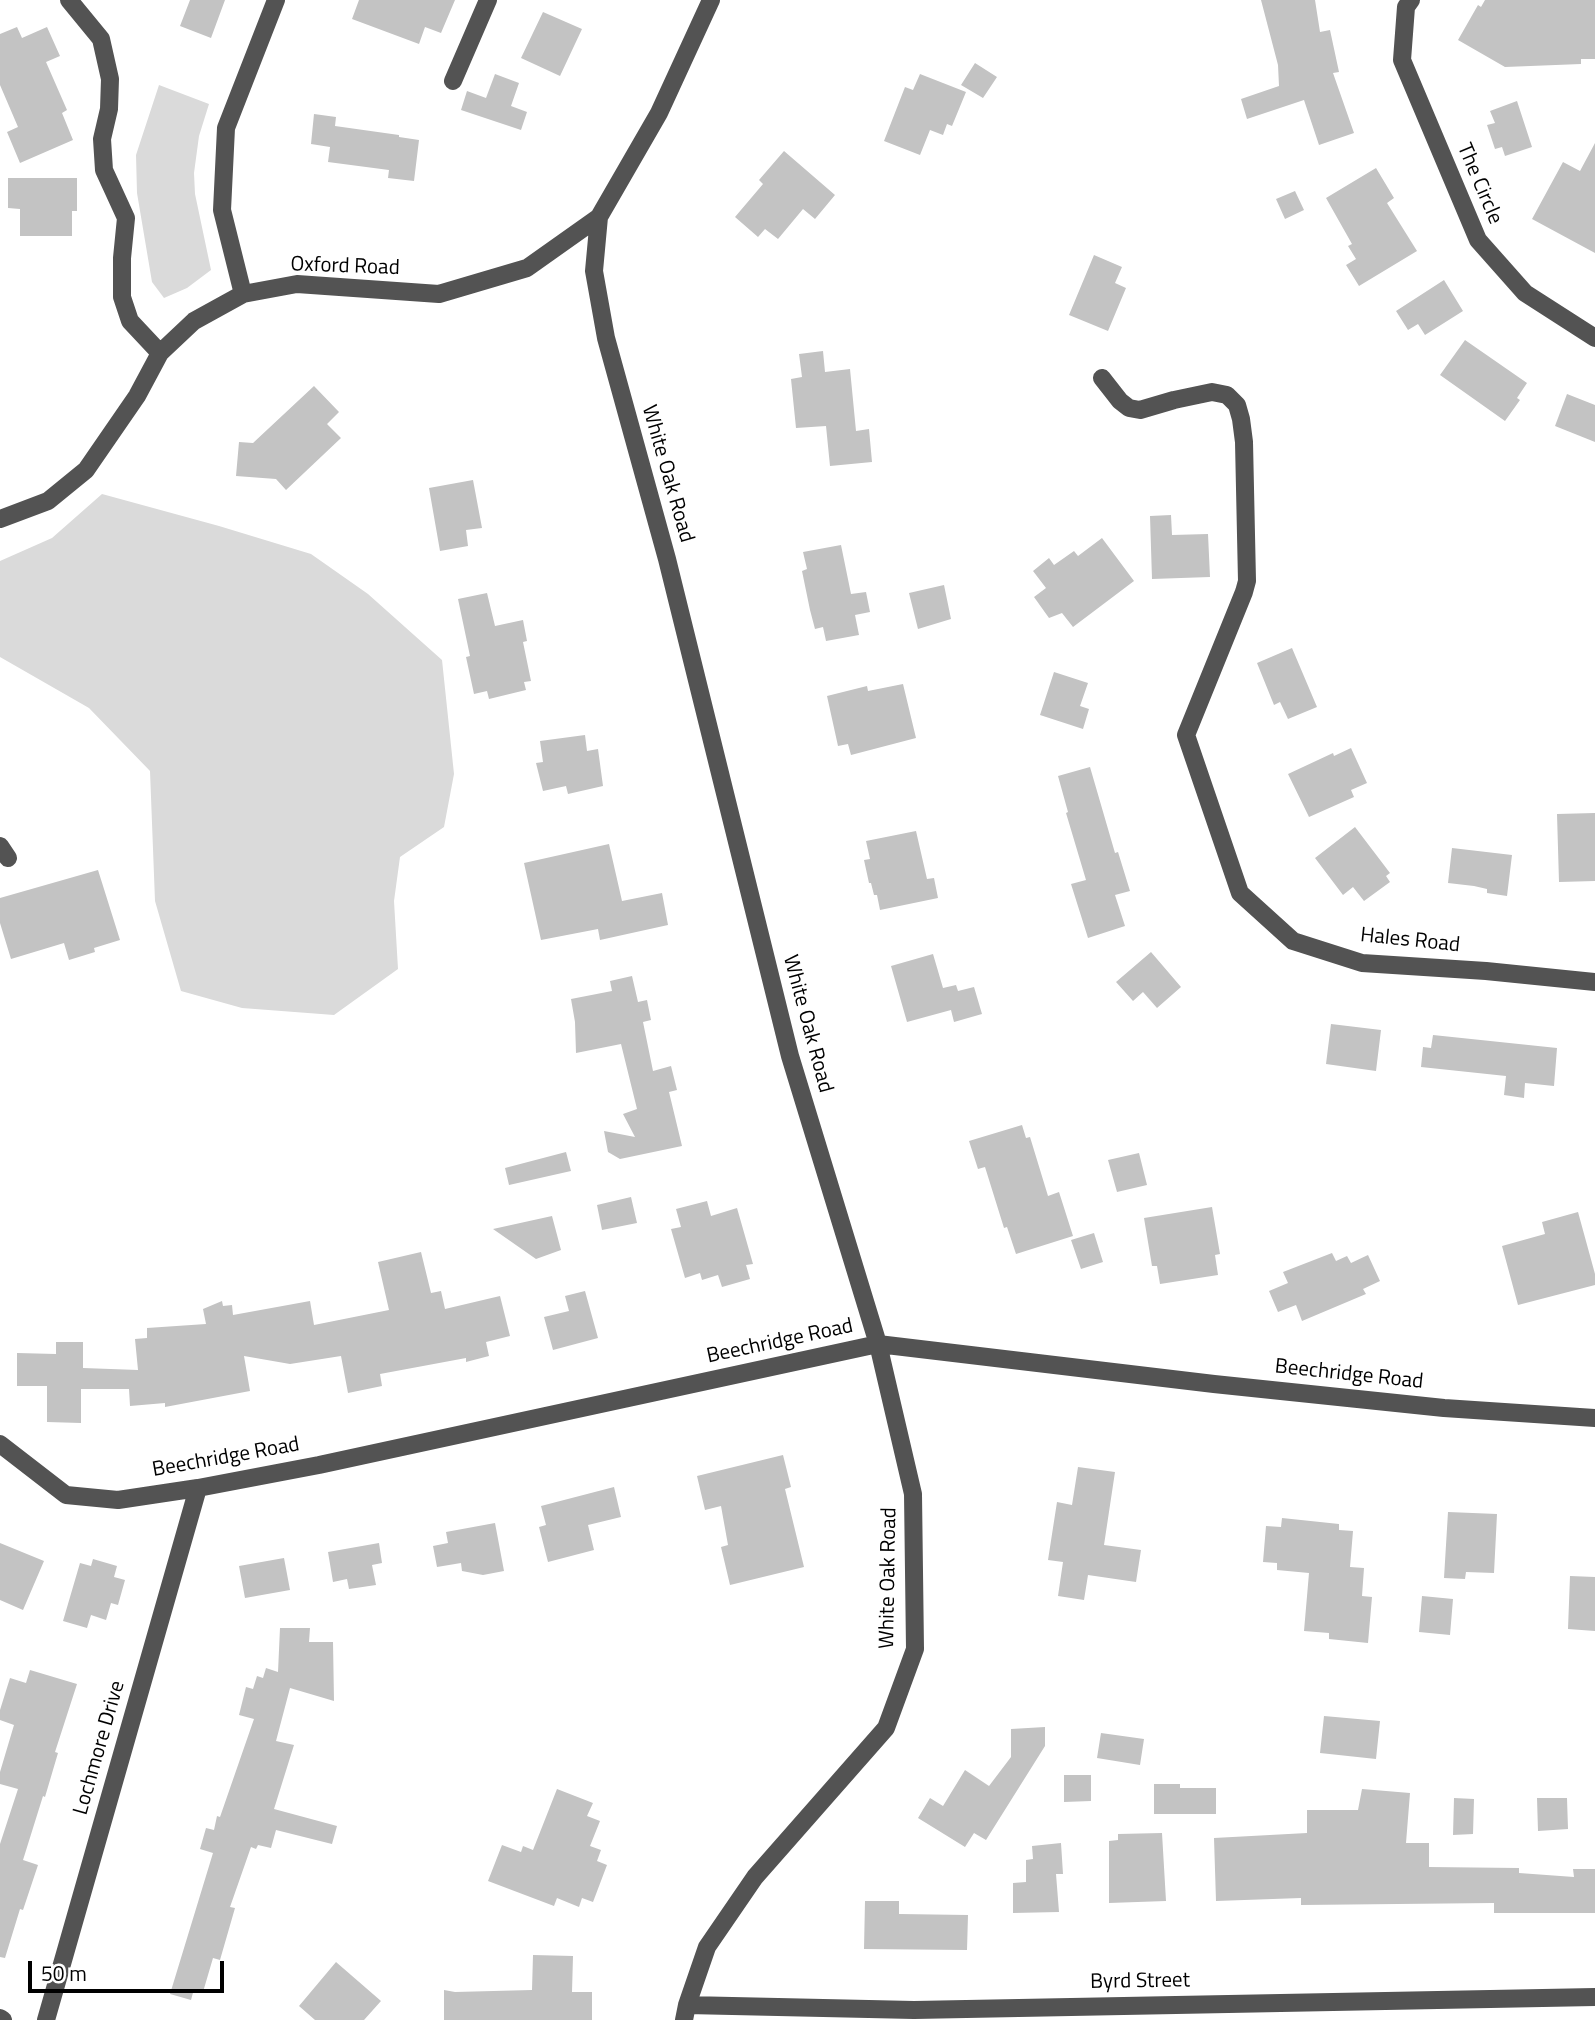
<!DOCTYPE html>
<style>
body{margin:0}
#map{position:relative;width:1595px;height:2020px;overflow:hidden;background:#fff;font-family:"Titillium Web",sans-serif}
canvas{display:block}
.scale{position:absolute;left:28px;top:1961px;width:196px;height:32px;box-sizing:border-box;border:4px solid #000;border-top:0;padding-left:9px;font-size:21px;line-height:24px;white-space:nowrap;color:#000;-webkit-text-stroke:5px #fff;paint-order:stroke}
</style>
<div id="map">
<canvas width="1595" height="2020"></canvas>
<div class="scale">50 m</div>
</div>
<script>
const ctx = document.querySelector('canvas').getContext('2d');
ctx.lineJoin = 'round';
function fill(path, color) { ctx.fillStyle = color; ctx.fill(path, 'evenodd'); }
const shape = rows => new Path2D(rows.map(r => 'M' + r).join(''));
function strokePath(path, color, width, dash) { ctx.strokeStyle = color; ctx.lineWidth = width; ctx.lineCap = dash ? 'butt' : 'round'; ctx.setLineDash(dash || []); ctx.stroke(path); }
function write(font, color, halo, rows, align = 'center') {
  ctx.font = font + ' "Titillium Web",sans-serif'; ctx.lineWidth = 5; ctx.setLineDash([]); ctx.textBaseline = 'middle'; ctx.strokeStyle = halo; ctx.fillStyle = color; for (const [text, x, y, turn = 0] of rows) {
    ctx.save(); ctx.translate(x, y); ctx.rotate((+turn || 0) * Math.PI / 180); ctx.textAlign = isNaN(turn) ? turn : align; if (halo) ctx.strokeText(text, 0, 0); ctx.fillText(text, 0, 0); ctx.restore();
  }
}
fill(shape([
 [159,85,209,104,199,136,194,173,195,194,211,270,187,288,164,298,152,282,137,193,136,155],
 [102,494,219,526,311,554,368,594,442,660,454,774,444,827,400,857,394,901,398,969,334,1015,242,1008,181,991,155,901,150,771,89,708,0,657,0,561,52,538]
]), '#dadada');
fill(shape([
 [190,0,225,0,211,38,180,26],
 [359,0,455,0,441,33,425,27,419,44,352,19],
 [1261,0,1315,0,1320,32,1330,30,1339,72,1333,73,1354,133,1319,145,1304,100,1247,119,1241,99,1279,86,1278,65],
 [1485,0,1595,0,1595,59,1581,59,1581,64,1505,67,1458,40,1478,5,1481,7],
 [543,12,582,29,560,76,521,58],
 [17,27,22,38,47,27,60,56,46,62,67,110,62,113,73,140,20,163,7,132,18,127,0,85,0,34],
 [975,63,997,77,983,98,961,85],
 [495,74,519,83,511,106,527,112,521,130,461,110,467,91,486,98],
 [920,74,966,92,952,126,947,124,943,135,930,130,920,155,884,141,905,87,913,90],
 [1517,101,1532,147,1505,156,1502,147,1495,149,1487,125,1495,123,1490,111],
 [314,114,336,117,335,126,399,135,399,137,419,140,414,181,388,178,389,170,328,162,330,147,311,144],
 [1595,143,1595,253,1532,219,1563,162,1580,171],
 [784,151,835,195,815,219,803,209,778,239,765,229,758,237,735,217,763,184,759,180],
 [1376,168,1394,198,1387,203,1417,251,1359,286,1346,265,1356,259,1348,246,1352,244,1326,198],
 [8,178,77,178,77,211,72,211,72,236,20,236,20,209,8,208],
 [1295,191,1304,210,1285,219,1276,199],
 [1094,255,1122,267,1115,283,1126,288,1108,331,1069,315],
 [1444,280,1463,311,1425,335,1418,324,1408,330,1396,311],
 [1465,340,1527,383,1517,398,1520,400,1505,421,1440,375],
 [823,351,825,372,850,369,856,431,869,429,872,462,830,466,826,426,796,428,791,379,802,377,799,354],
 [314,386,339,412,327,424,341,438,286,490,276,479,236,476,239,442,253,443],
 [1567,394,1595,405,1595,442,1555,426],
 [473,480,482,528,466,530,468,546,440,551,429,488],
 [1171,515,1172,535,1208,534,1210,577,1152,579,1150,516],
 [1102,538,1134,581,1073,627,1062,613,1049,618,1034,597,1046,588,1033,571,1049,558,1054,565,1074,551,1078,556],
 [841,545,851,594,866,592,870,612,855,615,859,635,826,641,823,627,815,629,810,610,802,571,807,569,803,552],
 [944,585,951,619,918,629,909,593],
 [487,593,495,626,523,620,527,641,523,642,531,681,524,682,526,690,489,699,487,691,474,694,466,657,470,656,458,599],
 [1292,648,1317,707,1288,719,1280,702,1274,705,1257,663],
 [1054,672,1088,683,1080,706,1089,709,1083,729,1040,715],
 [903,684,916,738,851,755,848,744,838,746,827,696,867,686,868,691],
 [585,735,587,751,598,749,603,786,568,794,566,786,543,791,536,763,543,762,540,741],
 [1351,748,1367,783,1351,790,1354,797,1309,817,1288,774,1333,753,1334,756],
 [1090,767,1115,853,1118,852,1130,891,1115,895,1125,926,1088,938,1071,884,1086,880,1066,813,1068,812,1058,776],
 [1595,813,1595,881,1559,882,1557,814],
 [1355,827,1390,873,1386,876,1390,882,1364,901,1353,887,1343,895,1315,858],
 [916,831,927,879,934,878,938,898,880,910,877,895,874,895,871,883,869,883,864,860,870,859,866,841],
 [609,844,622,901,662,893,668,925,600,940,598,929,541,940,524,863],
 [1452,848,1512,855,1507,896,1487,893,1487,889,1474,886,1448,883],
 [98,870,120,940,94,948,95,952,69,960,64,943,11,959,0,923,0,898],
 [1151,952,1181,987,1157,1008,1143,992,1133,1001,1116,982],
 [933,954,943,988,956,985,958,991,974,987,982,1014,954,1022,951,1010,907,1022,891,966],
 [632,976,638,1002,647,1000,651,1020,643,1022,653,1071,671,1066,677,1090,669,1092,682,1146,620,1159,608,1152,604,1131,635,1137,623,1114,637,1109,621,1044,576,1053,575,1022,571,999,612,991,610,981],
 [1331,1024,1381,1030,1376,1071,1326,1064],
 [1433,1035,1557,1048,1554,1086,1525,1083,1524,1098,1504,1095,1506,1076,1421,1067,1423,1047,1431,1048],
 [1022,1125,1026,1138,1030,1137,1048,1196,1059,1192,1073,1236,1016,1254,1007,1227,1004,1228,985,1167,978,1169,969,1141],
 [566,1152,571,1171,509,1185,505,1168],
 [1139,1153,1147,1185,1117,1192,1108,1160],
 [631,1197,637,1223,602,1230,597,1205],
 [707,1201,711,1216,737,1208,753,1264,746,1265,750,1279,722,1287,718,1275,702,1280,700,1273,685,1278,671,1229,681,1227,676,1209],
 [1212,1207,1220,1254,1215,1255,1218,1275,1160,1284,1157,1266,1152,1266,1144,1218],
 [1578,1212,1595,1274,1595,1285,1518,1305,1502,1246,1545,1234,1542,1222],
 [552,1216,561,1250,536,1259,493,1229],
 [1094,1233,1103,1262,1081,1269,1071,1240],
 [421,1252,431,1293,441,1291,445,1309,500,1296,510,1336,486,1342,489,1356,466,1362,466,1358,380,1374,382,1386,348,1393,341,1356,290,1364,244,1356,250,1391,165,1407,165,1403,130,1406,129,1389,81,1389,81,1423,47,1422,47,1386,17,1386,17,1353,56,1354,56,1342,83,1342,83,1368,138,1370,135,1339,147,1338,147,1328,206,1324,203,1309,222,1301,223,1306,232,1305,233,1315,310,1301,314,1325,389,1310,378,1262],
 [1332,1253,1336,1261,1347,1256,1351,1263,1368,1255,1380,1281,1363,1289,1366,1294,1302,1321,1296,1305,1278,1312,1269,1291,1288,1283,1283,1272],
 [585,1291,598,1338,553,1350,544,1317,569,1311,565,1296],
 [783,1455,791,1487,785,1489,804,1567,730,1585,721,1547,728,1545,721,1506,705,1510,697,1476],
 [1078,1467,1115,1472,1104,1545,1141,1550,1136,1582,1088,1575,1084,1600,1058,1596,1063,1562,1048,1560,1057,1502,1072,1505],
 [614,1487,621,1517,588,1525,594,1550,548,1562,539,1527,546,1525,541,1506],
 [1448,1512,1497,1514,1494,1573,1466,1572,1465,1579,1444,1578],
 [1282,1518,1339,1524,1339,1530,1353,1531,1350,1567,1364,1568,1362,1596,1372,1597,1368,1643,1329,1639,1329,1633,1304,1631,1309,1573,1277,1570,1277,1563,1263,1562,1266,1526,1281,1527],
 [495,1523,504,1571,483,1575,462,1571,461,1563,437,1567,433,1546,448,1543,446,1532],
 [0,1543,44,1561,23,1610,0,1600],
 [379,1543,382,1563,372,1565,376,1585,349,1589,347,1579,333,1582,328,1552],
 [284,1558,290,1590,245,1598,239,1566],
 [93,1559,117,1566,114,1577,125,1580,118,1605,111,1603,106,1620,91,1615,87,1628,63,1621,80,1563,91,1566],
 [1570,1576,1595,1577,1595,1631,1568,1629],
 [1422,1596,1453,1599,1450,1635,1419,1632],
 [280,1628,310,1628,309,1642,333,1642,334,1701,290,1688,276,1741,294,1745,274,1809,337,1826,332,1844,276,1830,271,1848,258,1845,256,1849,251,1847,230,1907,235,1908,220,1960,213,1958,203,1992,194,1989,191,2000,170,1994,213,1853,200,1849,206,1828,214,1830,217,1816,220,1817,254,1719,239,1715,246,1687,253,1689,257,1676,263,1678,266,1668,278,1672],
 [30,1670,77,1684,55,1752,58,1753,45,1797,43,1796,23,1860,38,1865,23,1910,20,1909,5,1958,0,1957,0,1844,18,1789,0,1784,0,1772,14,1725,0,1720,0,1710,10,1678,26,1683],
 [1324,1716,1380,1721,1376,1759,1320,1753],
 [1045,1727,1045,1746,986,1840,974,1833,965,1847,918,1818,930,1798,943,1806,965,1770,989,1786,1011,1757,1011,1729],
 [1101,1733,1144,1739,1140,1765,1097,1758],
 [1064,1775,1091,1775,1091,1801,1064,1802],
 [1154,1784,1180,1784,1180,1788,1216,1788,1216,1814,1154,1814],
 [557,1789,593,1803,587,1816,600,1821,590,1846,601,1850,597,1861,607,1865,593,1902,582,1898,579,1907,557,1898,554,1906,488,1881,502,1845,521,1852,523,1846,533,1850],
 [1362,1789,1410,1793,1406,1843,1429,1843,1429,1867,1519,1868,1519,1873,1574,1877,1573,1869,1595,1869,1595,1913,1494,1913,1494,1903,1301,1905,1301,1898,1216,1901,1214,1838,1307,1833,1307,1810,1358,1810],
 [1454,1798,1474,1799,1473,1834,1453,1835],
 [1537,1798,1567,1798,1568,1829,1538,1831],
 [1162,1833,1166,1901,1109,1903,1109,1841,1118,1840,1118,1834],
 [1061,1843,1063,1874,1056,1874,1059,1912,1013,1913,1013,1883,1026,1882,1026,1860,1033,1859,1032,1846],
 [865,1901,899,1901,899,1914,968,1915,967,1950,864,1949],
 [533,1955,573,1956,572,1992,592,1992,592,2020,444,2020,444,1990,455,1992,532,1990],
 [336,1962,381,2001,364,2020,315,2020,299,2006]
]), '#c3c3c3');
strokePath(shape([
 [69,0,101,39,110,79,109,109,102,139,104,170,126,218,122,258,122,297,130,321,160,353],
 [1411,0,1406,7,1402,60,1478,240,1525,293,1595,338],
 [453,81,488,0],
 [243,294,222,210,226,128,276,0],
 [1102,378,1120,401,1129,408,1140,410,1174,400,1212,392,1227,395,1237,405,1241,419,1244,442,1247,581,1244,592,1186,735,1240,893,1293,941,1362,963,1486,971,1595,982],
 [0,519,48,501,86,470,137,396,160,353,194,321,243,294,297,284,439,294,527,268,599,217],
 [0,846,8,858],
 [0,1444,66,1495,118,1500,198,1488,319,1465,878,1344,1214,1384,1444,1408,1595,1418],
 [687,2005,914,2010,1595,1997],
 [0,2018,3,2020],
 [46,2020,198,1488],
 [684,2020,687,2005,707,1947,755,1877,886,1728,915,1649,913,1494,878,1344,790,1056,667,559,606,338,594,271,599,217,659,113,711,0]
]), '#535353', 18);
write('21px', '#000', '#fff', [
 ["The Circle",1479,184,67],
 ["Oxford Road",345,267,2],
 ["White Oak Road",667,474,74],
 ["Hales Road",1410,941,6],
 ["White Oak Road",807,1024,75],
 ["Beechridge Road",780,1342,-12],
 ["Beechridge Road",1349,1375,6],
 ["Beechridge Road",226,1458,-10],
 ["White Oak Road",889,1578,-89],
 ["Lochmore Drive",100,1748,-74],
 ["Byrd Street",1140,1982,-1]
]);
</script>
